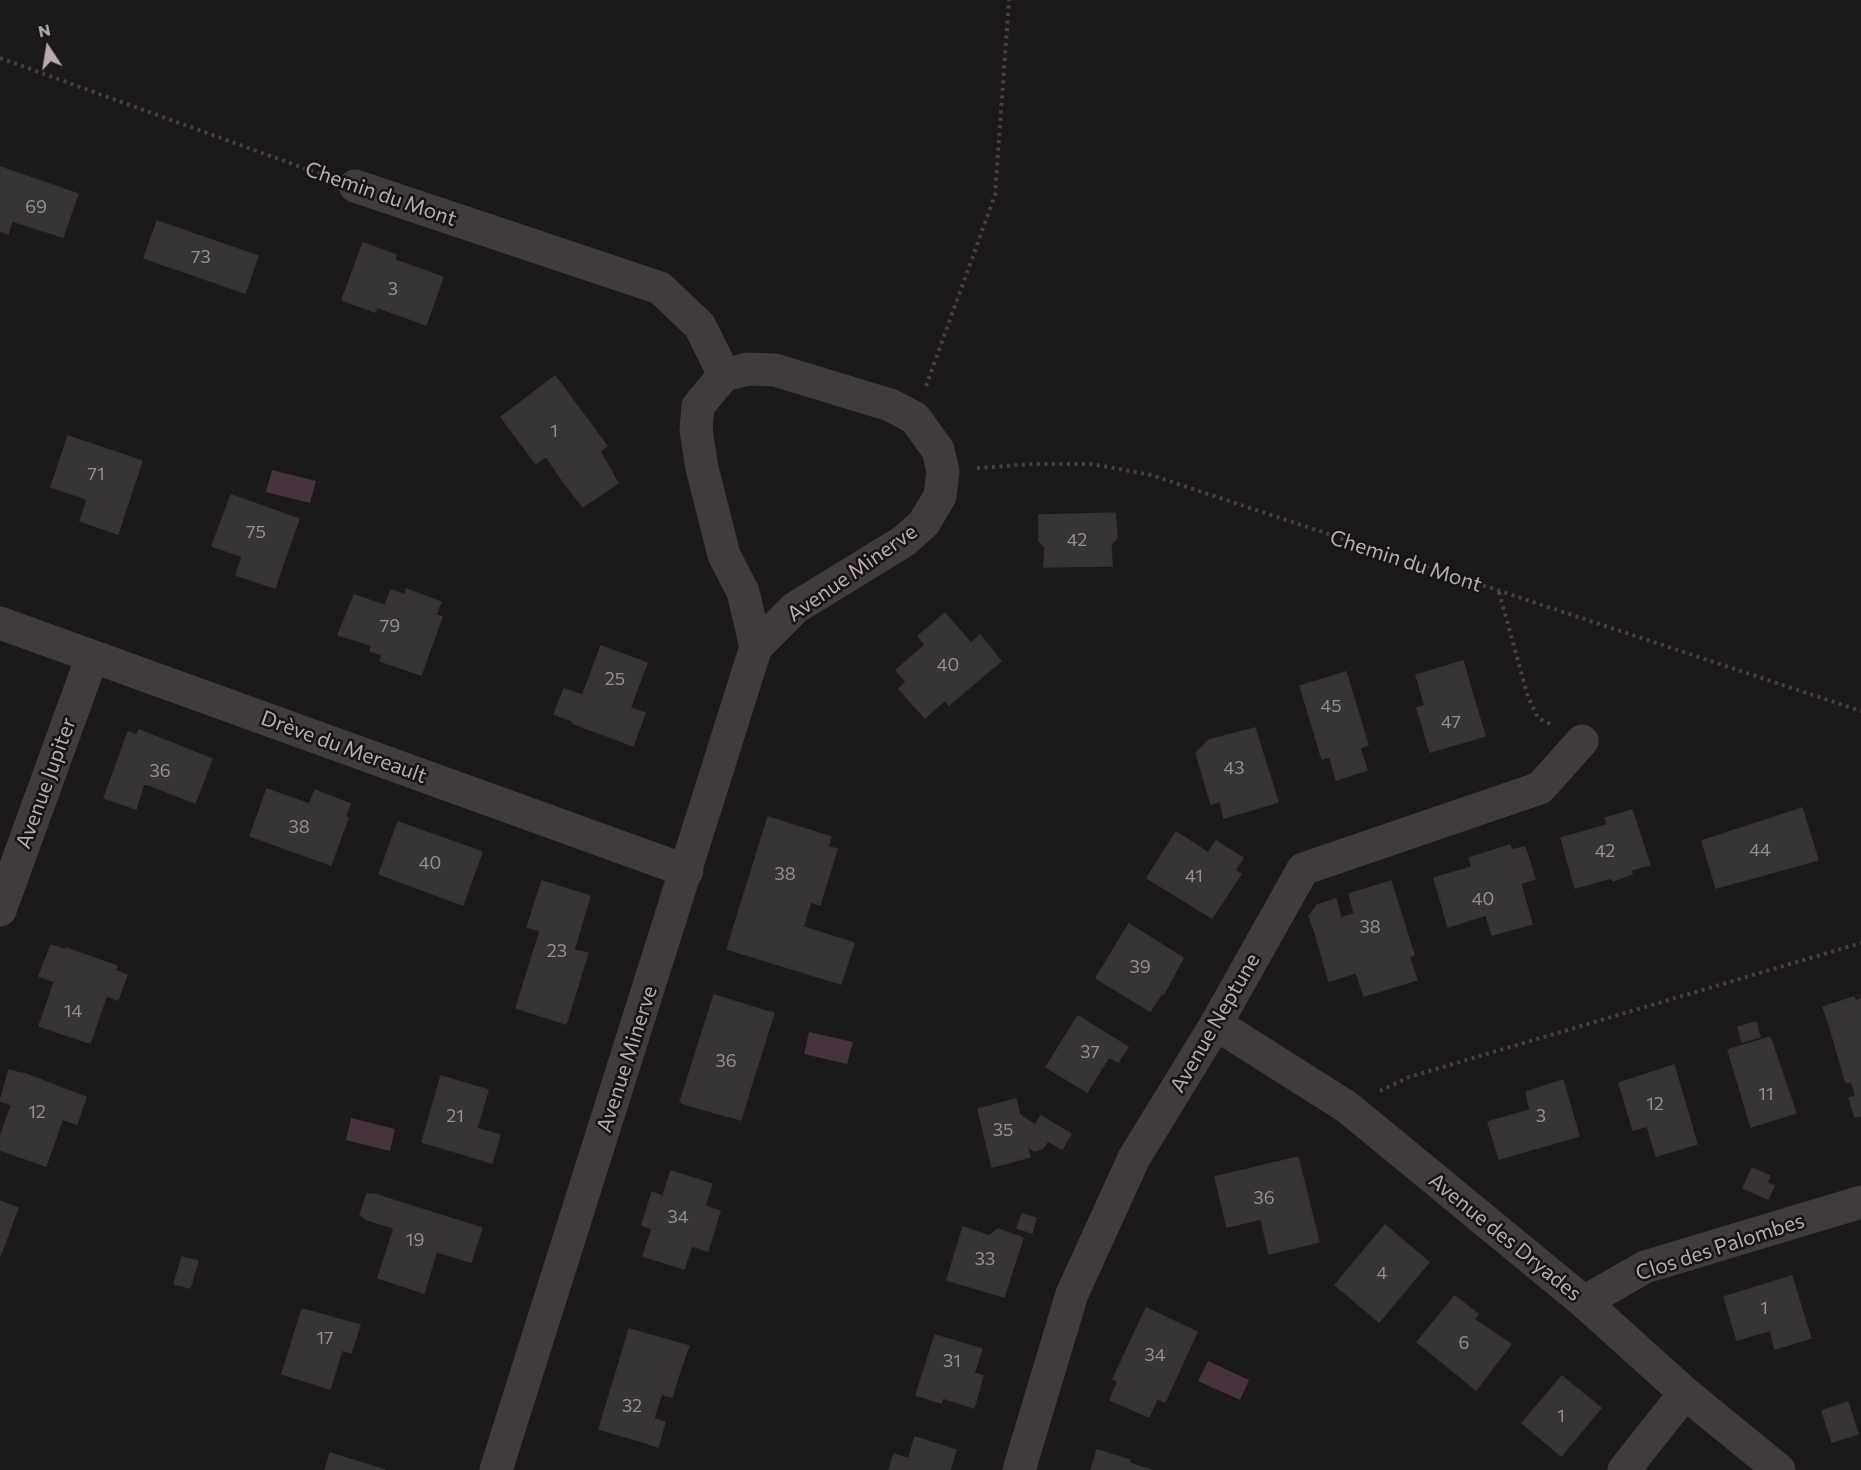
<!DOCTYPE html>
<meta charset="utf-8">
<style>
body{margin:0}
#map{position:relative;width:1861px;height:1470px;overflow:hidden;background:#1b1919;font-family:Commissioner,sans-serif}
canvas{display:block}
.north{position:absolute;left:18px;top:18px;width:60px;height:60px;-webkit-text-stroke:4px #161414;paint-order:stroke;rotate:348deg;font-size:16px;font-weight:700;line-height:24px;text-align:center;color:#bbabb0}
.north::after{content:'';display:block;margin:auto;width:21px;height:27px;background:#bbabb0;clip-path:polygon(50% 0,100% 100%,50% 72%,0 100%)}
</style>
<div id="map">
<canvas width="1861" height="1470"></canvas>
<div class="north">N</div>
</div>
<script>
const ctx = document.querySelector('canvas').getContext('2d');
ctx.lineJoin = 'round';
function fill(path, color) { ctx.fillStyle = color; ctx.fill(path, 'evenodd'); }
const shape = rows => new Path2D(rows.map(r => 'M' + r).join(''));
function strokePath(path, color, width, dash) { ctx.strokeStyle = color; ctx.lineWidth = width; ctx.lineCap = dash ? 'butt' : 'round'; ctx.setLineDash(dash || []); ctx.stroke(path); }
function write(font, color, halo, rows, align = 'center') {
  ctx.font = font + ' Commissioner,sans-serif'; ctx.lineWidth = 5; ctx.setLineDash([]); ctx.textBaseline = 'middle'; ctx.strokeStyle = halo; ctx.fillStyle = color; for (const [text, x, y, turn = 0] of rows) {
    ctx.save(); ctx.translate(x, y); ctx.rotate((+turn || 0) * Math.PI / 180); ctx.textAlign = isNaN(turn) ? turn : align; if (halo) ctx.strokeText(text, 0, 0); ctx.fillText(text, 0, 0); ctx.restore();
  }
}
fill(shape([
 [272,470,316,481,310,503,266,492],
 [809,1032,853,1042,847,1064,804,1054],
 [351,1118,395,1129,390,1151,346,1140],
 [1208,1361,1249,1380,1240,1400,1198,1381]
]), '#47333e');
const building = shape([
 [0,167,78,194,63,237,12,221,8,234,0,231,0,167],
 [157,221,258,256,245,293,144,258,157,221],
 [363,243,396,255,395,260,443,277,426,325,377,307,375,312,342,300,363,243],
 [555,376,607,446,562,480,546,456,536,464,501,417,555,376],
 [68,436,142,461,125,512,51,487,68,436],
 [600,451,618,483,583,507,562,480,600,451],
 [231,495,299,519,281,570,212,546,231,495],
 [87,500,125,512,118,534,80,521,87,500],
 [1115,513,1117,538,1111,545,1112,566,1044,567,1045,547,1039,541,1039,515,1115,513],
 [242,557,281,570,275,588,236,575,242,557],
 [406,589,441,602,436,615,401,603,398,610,385,605,391,590,406,595,406,589],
 [354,595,398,610,401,603,442,617,421,675,380,661,382,655,370,651,371,645,338,635,354,595],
 [945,613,971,643,980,635,1001,661,949,705,945,700,925,718,899,689,906,682,896,670,925,645,918,636,945,613],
 [601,646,647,663,618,740,572,723,601,646],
 [1463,661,1472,692,1425,706,1416,675,1463,661],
 [1346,672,1368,745,1360,748,1367,770,1336,780,1330,757,1322,759,1300,686,1346,672],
 [564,689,582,695,573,721,554,714,564,689],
 [1472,692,1485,736,1430,752,1417,708,1472,692],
 [631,708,645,713,633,746,618,740,631,708],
 [1255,728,1278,802,1224,818,1220,801,1211,804,1196,753,1209,740,1255,728],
 [139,730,212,759,195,803,144,783,136,809,104,798,128,732,137,735,139,730],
 [267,789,348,818,331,865,250,836,267,789],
 [315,790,350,804,345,817,309,805,315,790],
 [1802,808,1818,860,1716,888,1702,841,1802,808],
 [1632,810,1650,865,1631,870,1632,874,1613,881,1611,878,1575,888,1561,838,1607,825,1605,818,1632,810],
 [768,817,831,837,803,927,854,943,841,984,727,949,768,817],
 [398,822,482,852,463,905,379,874,398,822],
 [1176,832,1241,874,1212,918,1147,878,1176,832],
 [1216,841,1243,858,1235,870,1208,853,1216,841],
 [1510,845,1532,924,1492,935,1486,915,1448,927,1434,878,1472,867,1469,858,1510,845],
 [828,847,837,849,820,905,811,902,828,847],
 [1525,847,1535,879,1521,883,1511,850,1525,847],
 [542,881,590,896,574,950,588,953,566,1024,516,1008,540,931,527,927,542,881],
 [1391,881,1414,955,1329,981,1315,933,1356,920,1349,894,1391,881],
 [1336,899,1341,918,1354,914,1356,920,1315,933,1309,916,1317,905,1336,899],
 [1129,924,1183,958,1164,994,1162,993,1150,1011,1096,978,1129,924],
 [51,945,66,950,55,982,39,976,51,945],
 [66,948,117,966,90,1043,39,1026,66,948],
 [1409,956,1417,980,1364,996,1356,973,1409,956],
 [116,971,127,975,118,1000,107,996,116,971],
 [714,995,766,1011,746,1081,752,1083,741,1120,687,1105,706,1041,700,1039,714,995],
 [1854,997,1856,1001,1861,999,1861,1012,1828,1021,1823,1007,1854,997],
 [766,1011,774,1013,752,1083,746,1081,766,1011],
 [1861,1012,1861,1078,1846,1083,1828,1021,1861,1012],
 [1078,1016,1128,1047,1118,1062,1109,1057,1087,1092,1046,1067,1078,1016],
 [1756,1022,1760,1037,1742,1042,1738,1027,1756,1022],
 [1770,1037,1796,1113,1751,1127,1728,1050,1770,1037],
 [700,1039,706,1041,687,1105,680,1102,700,1039],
 [1674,1065,1697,1144,1656,1156,1647,1126,1633,1130,1619,1083,1674,1065],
 [9,1070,23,1074,12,1105,0,1101,9,1070],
 [23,1073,72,1092,46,1166,0,1150,0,1137,23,1073],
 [441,1076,488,1090,469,1156,422,1142,441,1076],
 [1861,1078,1861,1094,1856,1096,1851,1081,1861,1078],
 [1563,1080,1579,1136,1499,1159,1488,1122,1530,1110,1526,1092,1563,1080],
 [72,1092,86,1097,77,1124,62,1119,72,1092],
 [1861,1094,1861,1116,1855,1117,1849,1098,1861,1094],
 [1016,1099,1030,1157,992,1167,978,1109,1016,1099],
 [1019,1114,1035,1125,1041,1116,1071,1134,1062,1149,1048,1141,1042,1149,1034,1151,1027,1146,1019,1114],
 [476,1128,500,1135,492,1163,469,1156,476,1128],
 [1298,1157,1319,1242,1269,1254,1261,1219,1227,1227,1215,1177,1298,1157],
 [1752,1168,1770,1176,1767,1183,1774,1186,1768,1199,1743,1188,1752,1168],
 [671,1171,712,1184,684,1269,643,1256,671,1171],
 [652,1192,662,1196,652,1229,642,1225,652,1192],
 [367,1194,374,1194,402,1203,394,1228,367,1220,360,1215,367,1194],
 [0,1201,18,1208,0,1256,0,1201],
 [402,1203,447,1217,424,1293,378,1278,402,1203],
 [705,1206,720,1211,708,1251,692,1246,705,1206],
 [1022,1214,1036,1218,1032,1233,1017,1228,1022,1214],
 [447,1217,482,1228,471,1262,437,1252,447,1217],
 [1385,1225,1429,1262,1379,1322,1335,1285,1385,1225],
 [963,1227,989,1236,998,1229,1023,1238,1004,1297,947,1280,963,1227],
 [182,1257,198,1261,190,1288,174,1284,182,1257],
 [1792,1276,1805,1320,1737,1340,1724,1297,1792,1276],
 [1455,1296,1478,1314,1474,1319,1511,1344,1476,1390,1417,1342,1455,1296],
 [1146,1308,1197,1332,1165,1402,1113,1379,1146,1308],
 [302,1309,360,1325,351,1353,342,1350,330,1389,282,1374,302,1309],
 [1805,1320,1811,1338,1775,1349,1770,1330,1805,1320],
 [629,1329,689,1346,680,1371,622,1353,629,1329],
 [935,1335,982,1349,974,1373,983,1376,974,1408,943,1398,941,1403,916,1395,935,1335],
 [622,1353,670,1367,646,1443,599,1429,622,1353],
 [670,1367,680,1371,672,1397,661,1394,670,1367],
 [1562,1376,1601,1408,1561,1456,1522,1423,1562,1376],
 [1118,1381,1157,1399,1149,1417,1110,1400,1118,1381],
 [1848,1402,1858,1434,1832,1442,1822,1411,1848,1402],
 [654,1419,665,1422,658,1447,646,1443,654,1419],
 [915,1437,956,1450,950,1470,905,1470,915,1437],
 [1097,1450,1130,1460,1129,1463,1151,1470,1091,1470,1097,1450],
 [330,1453,385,1470,325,1470,330,1453],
 [894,1454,909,1459,905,1470,889,1470,894,1454]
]);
fill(building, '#373434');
strokePath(building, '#373333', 1.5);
strokePath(shape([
 [0,58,323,175],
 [926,386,995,195,1009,0],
 [977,468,1033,464,1092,464,1151,475,1861,711],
 [1499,592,1528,697,1538,718,1550,724],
 [1380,1091,1409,1077,1861,943]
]), '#473f42', 4, [3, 4.5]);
strokePath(shape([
 [355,186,660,288,700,326,724,375],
 [0,623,687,871],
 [0,910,92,657],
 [1216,1024,1347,1107,1584,1302,1685,1393,1779,1470],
 [1584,1302,1645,1267,1861,1202],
 [496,1470,756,647,795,608,904,541,924,523,940,496,943,471,938,450,915,418,890,405,775,370,748,369,724,375,698,406,696,430,702,468,724,555,743,592,756,647],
 [1019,1470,1072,1294,1134,1158,1216,1024,1303,869,1540,788,1582,741],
 [1624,1470,1685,1393]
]), '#423b3d', 33);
write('18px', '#9a8d91', null, [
 ["69",36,207],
 ["73",201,257],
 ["3",393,289],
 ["1",554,431],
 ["71",96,474],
 ["75",256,532],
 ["42",1077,540],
 ["79",390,626],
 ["40",948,665],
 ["25",615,679],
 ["45",1331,706],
 ["47",1451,722],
 ["43",1234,768],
 ["36",160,771],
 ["38",299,827],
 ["44",1760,850],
 ["42",1605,851],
 ["40",430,863],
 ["38",785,874],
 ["41",1194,876],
 ["40",1483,899],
 ["38",1370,927],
 ["23",557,951],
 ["39",1140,967],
 ["14",73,1011],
 ["37",1090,1052],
 ["36",726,1061],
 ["11",1766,1094],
 ["12",1655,1104],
 ["12",37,1112],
 ["21",455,1116],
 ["3",1541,1116],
 ["35",1003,1130],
 ["36",1264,1198],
 ["34",678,1217],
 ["19",415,1240],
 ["33",985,1259],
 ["4",1382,1273],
 ["1",1764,1308],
 ["17",325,1338],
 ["6",1464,1343],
 ["34",1155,1355],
 ["31",952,1361],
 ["32",632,1406],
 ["1",1561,1416]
]);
write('21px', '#bbabb0', '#161414', [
 ["Chemin du Mont",381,194,19],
 ["Chemin du Mont",1406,561,18],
 ["Avenue Minerve",852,573,-35],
 ["Drève du Mereault",344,747,20],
 ["Avenue Jupiter",46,783,-70],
 ["Avenue Neptune",1215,1023,-60],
 ["Avenue Minerve",627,1059,-72],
 ["Avenue des Dryades",1505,1237,39],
 ["Clos des Palombes",1720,1247,-18]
]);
</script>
